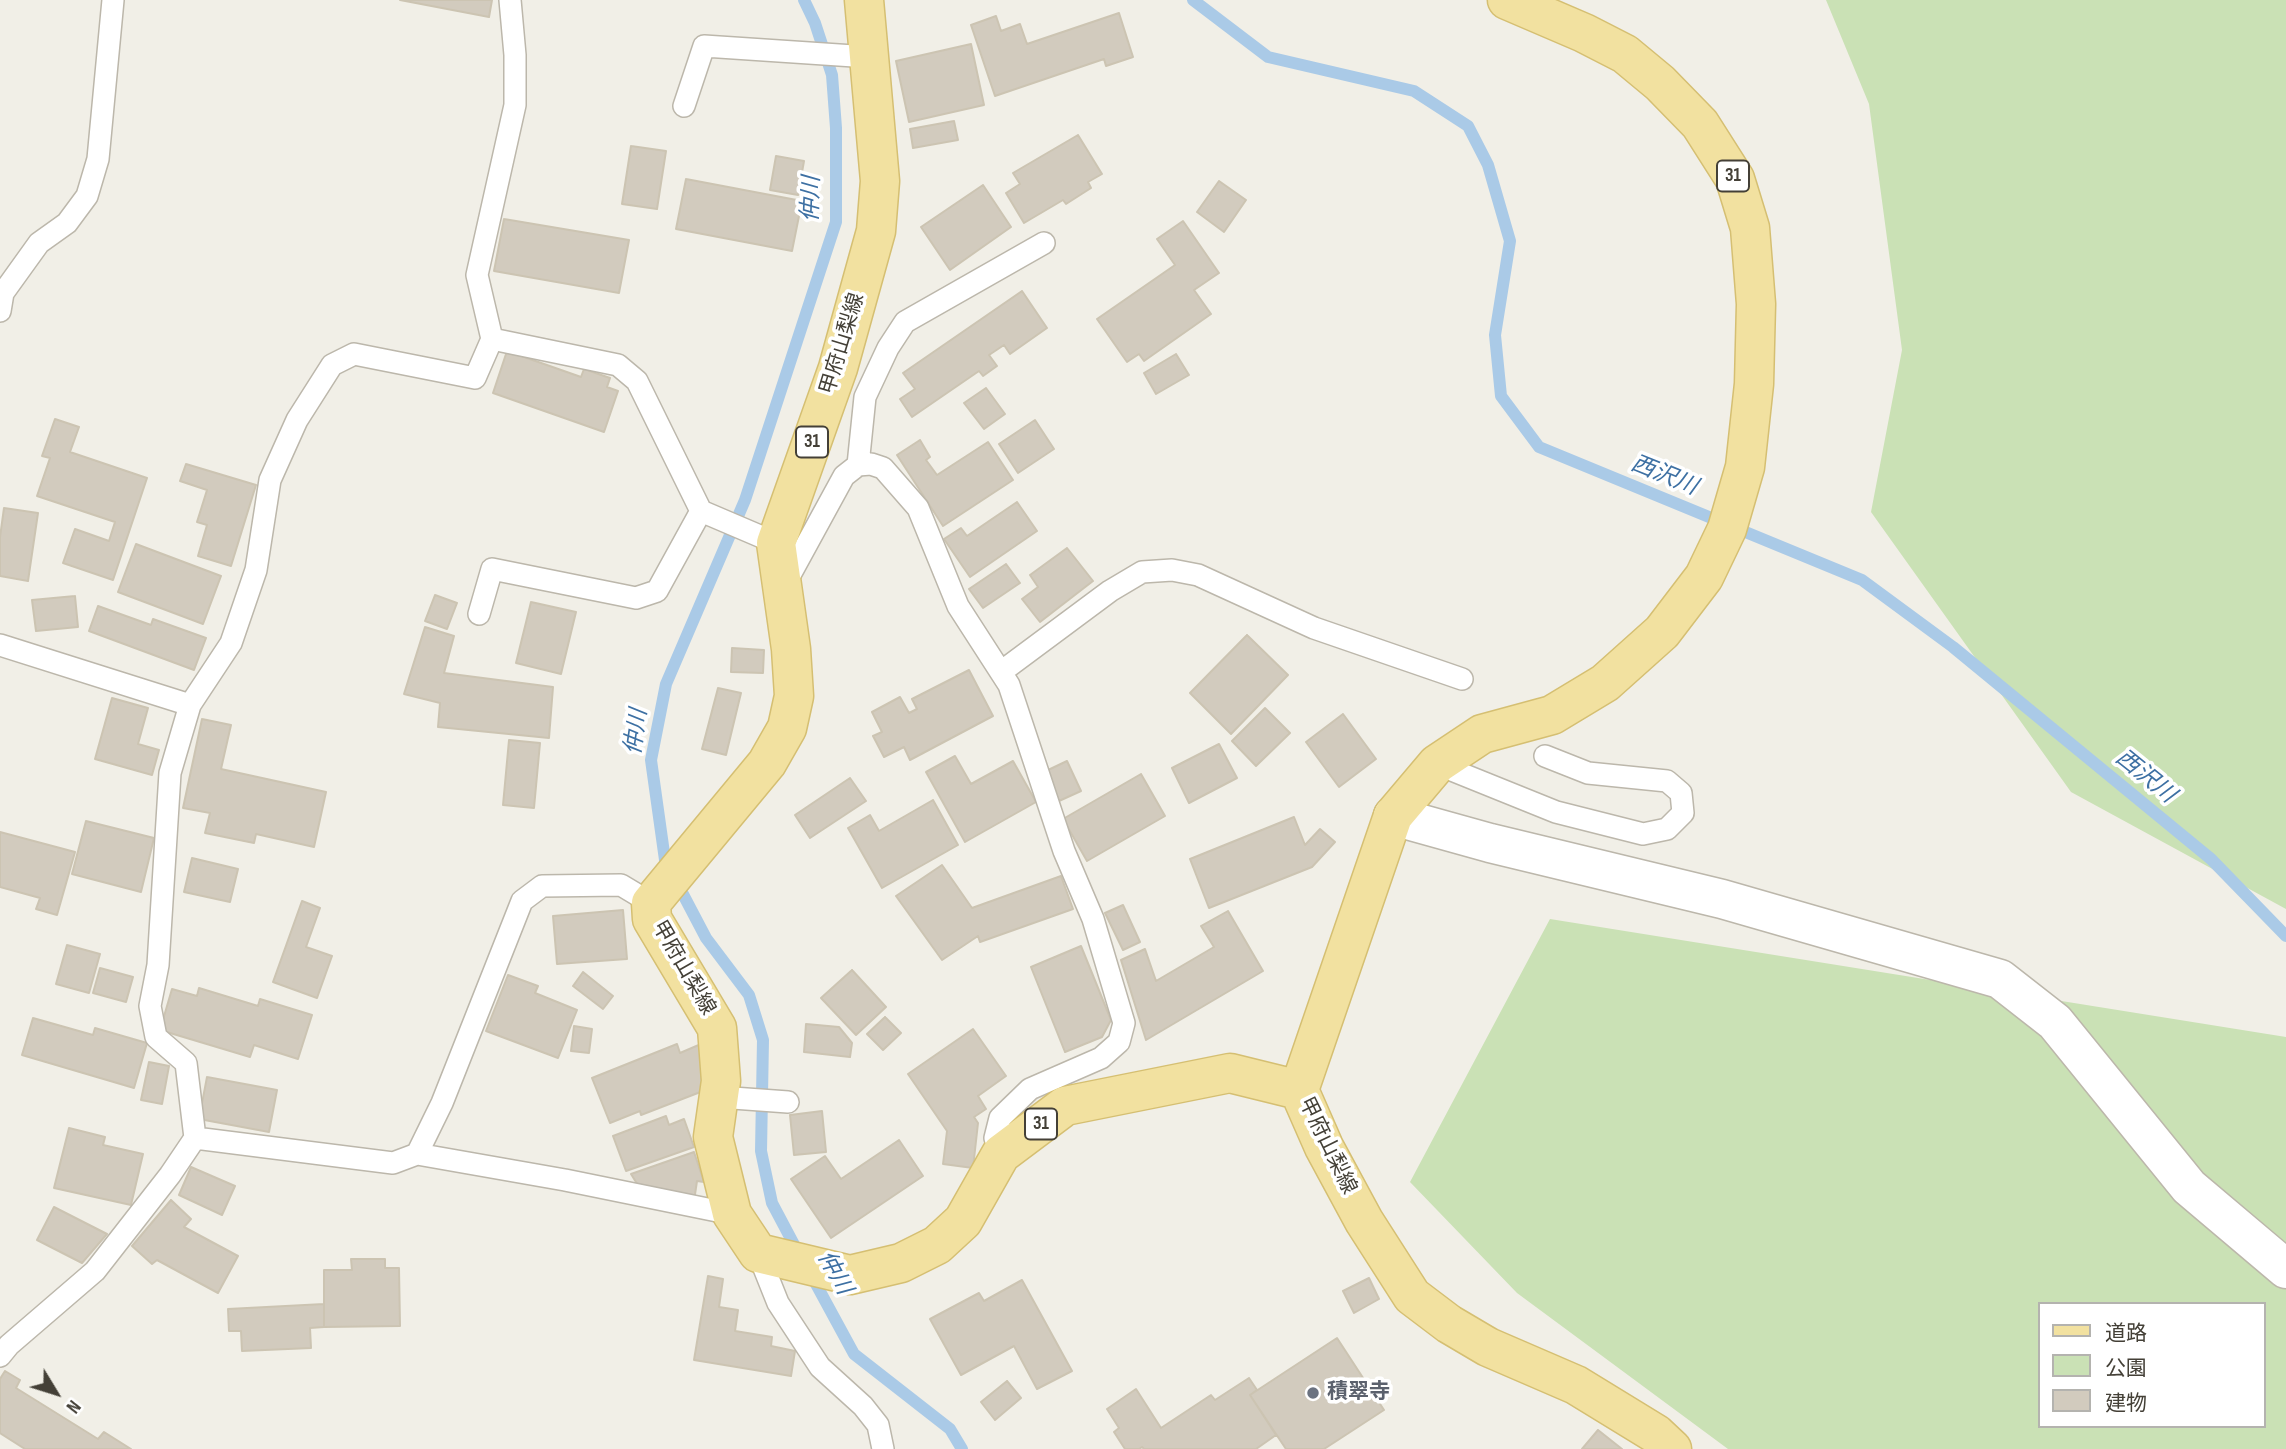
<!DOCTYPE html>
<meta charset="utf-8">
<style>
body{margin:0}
#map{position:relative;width:2286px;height:1449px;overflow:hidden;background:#f1efe7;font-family:"Sofia Sans Condensed","Noto Sans JP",sans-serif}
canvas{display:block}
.legend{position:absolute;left:2038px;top:1302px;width:228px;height:126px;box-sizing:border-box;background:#fff;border:2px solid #b4b3af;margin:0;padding:9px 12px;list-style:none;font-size:21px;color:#444037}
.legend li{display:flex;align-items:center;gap:14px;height:35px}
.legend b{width:35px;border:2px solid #b4b3af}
.north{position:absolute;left:21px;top:1358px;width:70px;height:70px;-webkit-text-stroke:5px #fff;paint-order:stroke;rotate:128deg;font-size:19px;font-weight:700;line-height:28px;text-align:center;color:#444037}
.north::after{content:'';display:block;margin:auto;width:24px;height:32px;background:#444037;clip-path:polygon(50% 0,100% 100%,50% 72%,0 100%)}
</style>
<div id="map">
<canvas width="2286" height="1449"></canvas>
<ul class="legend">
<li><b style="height:9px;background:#f2e1a0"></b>道路</li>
<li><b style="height:19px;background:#cae1b5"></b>公園</li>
<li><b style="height:19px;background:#d2cbbe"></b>建物</li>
</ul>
<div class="north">N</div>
</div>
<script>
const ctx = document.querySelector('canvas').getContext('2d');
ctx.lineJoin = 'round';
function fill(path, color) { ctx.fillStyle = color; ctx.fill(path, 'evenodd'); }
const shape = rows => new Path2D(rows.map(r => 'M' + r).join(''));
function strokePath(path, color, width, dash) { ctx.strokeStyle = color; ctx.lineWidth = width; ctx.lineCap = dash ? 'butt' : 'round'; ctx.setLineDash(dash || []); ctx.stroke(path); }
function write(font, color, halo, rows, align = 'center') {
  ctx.font = font + ' "Sofia Sans Condensed","Noto Sans JP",sans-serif'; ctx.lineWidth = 7; ctx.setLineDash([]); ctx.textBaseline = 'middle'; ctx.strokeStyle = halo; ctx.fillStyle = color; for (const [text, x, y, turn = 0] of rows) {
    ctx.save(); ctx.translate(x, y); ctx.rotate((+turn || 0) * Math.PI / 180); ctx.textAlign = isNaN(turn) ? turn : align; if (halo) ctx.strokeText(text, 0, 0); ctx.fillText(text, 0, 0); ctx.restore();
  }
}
fill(shape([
 [1826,0,2286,0,2286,909,2071,792,1871,512,1902,350,1869,104],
 [1550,919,2286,1037,2286,1449,1728,1449,1517,1293,1410,1182],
 [2039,1304,2263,1304,2263,1426,2039,1426]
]), '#cae1b5');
strokePath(shape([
 [1193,0,1268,57,1414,91,1468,126,1488,165,1510,241,1495,335,1501,396,1539,447,1862,580,1953,647,2211,859,2286,936],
 [799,1254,772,1203,761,1151,763,1040,749,995,706,938,665,860,651,760,666,684,745,500,836,222,836,128,832,75,815,23,804,0],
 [810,1273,854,1354,950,1429,962,1449]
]), '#aacae7', 12);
const building = shape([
 [400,0,492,0,489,17,400,0],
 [1119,13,1133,57,1106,66,1104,59,995,96,971,25,996,16,1001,31,1020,24,1027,44,1119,13],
 [971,44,984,105,909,122,896,61,971,44],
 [954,121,958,140,913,148,910,129,954,121],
 [1078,135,1102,174,1088,182,1091,188,1066,204,1063,200,1024,223,1006,193,1020,184,1013,173,1078,135],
 [631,146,666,151,657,209,622,204,631,146],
 [776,156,804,161,798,195,770,190,776,156],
 [686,179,802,201,792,251,676,229,686,179],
 [1219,181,1246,200,1224,232,1197,212,1219,181],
 [983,185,1011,227,950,270,921,227,983,185],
 [504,219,629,240,619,293,494,271,504,219],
 [1183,221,1219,273,1194,290,1211,314,1144,361,1139,354,1127,362,1097,319,1175,265,1157,239,1183,221],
 [1022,291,1047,328,1010,354,1004,345,989,355,997,366,983,376,979,371,912,417,900,399,915,389,903,373,1022,291],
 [507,351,581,377,584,369,610,378,607,387,618,391,604,432,493,393,507,351],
 [1176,354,1189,375,1156,394,1144,373,1176,354],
 [986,388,1005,414,984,429,964,403,986,388],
 [55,419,79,427,70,452,147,478,113,580,63,563,75,529,109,541,115,522,37,496,50,458,42,456,55,419],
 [1035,420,1054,449,1018,473,999,444,1035,420],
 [920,440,930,457,926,460,937,475,988,442,1013,480,943,526,897,455,920,440],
 [186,464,256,485,231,566,198,556,207,525,197,522,207,490,180,481,186,464],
 [1017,502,1037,531,970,577,944,539,961,528,967,536,1017,502],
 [4,508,38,513,28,581,0,576,0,537,4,508],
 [136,544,221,576,203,624,118,592,136,544],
 [1067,548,1093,581,1040,622,1022,599,1038,587,1030,575,1067,548],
 [1006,564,1020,583,983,608,969,589,1006,564],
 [435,595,457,603,447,629,425,621,435,595],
 [75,596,78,627,36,631,32,600,75,596],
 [531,602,576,612,561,674,516,663,531,602],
 [98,606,151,625,153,619,206,638,194,670,89,631,98,606],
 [425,627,454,636,444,673,553,687,549,738,438,727,440,703,404,694,425,627],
 [1247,635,1288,675,1231,734,1190,693,1247,635],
 [732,648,764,650,763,673,731,672,732,648],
 [969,670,993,716,910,760,904,747,884,757,873,736,882,732,872,712,900,697,909,713,917,709,912,699,969,670],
 [718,688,741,693,726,755,702,749,718,688],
 [112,698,148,708,138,744,159,750,152,775,95,759,112,698],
 [1265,708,1290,733,1256,766,1232,741,1265,708],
 [1343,714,1376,759,1339,787,1306,742,1343,714],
 [202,719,231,725,221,769,326,792,314,847,256,834,254,843,205,833,210,813,183,808,202,719],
 [509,740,540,743,534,808,503,805,509,740],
 [1219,744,1237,778,1189,803,1172,768,1219,744],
 [955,756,971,784,1013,761,1036,802,965,842,926,772,955,756],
 [1067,761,1081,791,1059,801,1046,771,1067,761],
 [1141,774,1165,816,1087,861,1063,819,1141,774],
 [850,778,866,801,810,838,795,815,850,778],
 [933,800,958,845,882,888,848,828,870,815,879,831,933,800],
 [1294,817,1305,845,1320,829,1335,842,1312,867,1209,908,1190,859,1294,817],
 [86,821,154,838,141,892,72,874,86,821],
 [0,832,75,852,57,915,36,909,40,898,0,887,0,832],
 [192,858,238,869,230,902,184,892,192,858],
 [942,865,972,908,1061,876,1073,909,980,942,978,936,942,960,896,896,942,865],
 [302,901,320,908,306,947,332,956,317,998,273,982,302,901],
 [1123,905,1140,942,1123,950,1105,913,1123,905],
 [623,910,627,959,557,964,553,916,623,910],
 [1228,911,1263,971,1146,1040,1121,960,1145,949,1156,981,1214,947,1201,926,1228,911],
 [67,945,100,954,89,993,56,984,67,945],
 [1081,946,1111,1020,1102,1037,1065,1052,1031,967,1081,946],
 [100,968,133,977,126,1002,93,993,100,968],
 [852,970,886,1007,856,1035,821,998,852,970],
 [583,972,613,996,603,1009,573,986,583,972],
 [508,975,538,986,535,993,577,1010,558,1058,486,1031,508,975],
 [199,988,258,1006,260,999,312,1015,298,1059,254,1045,250,1057,160,1030,172,989,197,996,199,988],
 [885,1017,901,1033,883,1050,867,1034,885,1017],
 [33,1018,93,1035,95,1028,147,1043,134,1088,22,1055,33,1018],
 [806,1024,839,1027,852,1043,850,1057,804,1052,806,1024],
 [574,1026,592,1029,589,1053,571,1051,574,1026],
 [973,1029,1006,1076,978,1096,986,1109,974,1117,978,1123,973,1168,943,1164,947,1131,908,1074,973,1029],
 [677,1044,680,1053,701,1044,703,1091,641,1115,640,1111,610,1123,592,1078,677,1044],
 [149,1062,169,1066,162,1104,141,1100,149,1062],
 [207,1077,277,1090,269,1132,199,1119,207,1077],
 [822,1111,826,1152,794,1155,790,1115,822,1111],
 [666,1116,669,1125,684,1119,694,1147,626,1171,613,1136,666,1116],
 [69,1128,105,1137,103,1145,143,1154,131,1205,54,1188,69,1128],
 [899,1140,923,1176,831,1238,791,1179,825,1156,841,1179,899,1140],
 [694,1152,704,1182,697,1181,694,1201,639,1187,631,1174,694,1152],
 [191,1167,235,1186,222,1215,179,1195,191,1167],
 [171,1200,191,1219,184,1227,238,1256,218,1293,157,1260,152,1264,132,1246,171,1200],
 [54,1207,107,1234,82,1263,37,1240,54,1207],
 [351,1259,385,1259,385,1268,399,1268,400,1326,324,1327,324,1270,352,1270,351,1259],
 [708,1276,723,1279,719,1307,738,1310,735,1331,772,1337,771,1346,795,1351,791,1376,694,1360,708,1276],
 [1369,1278,1379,1299,1354,1313,1343,1291,1369,1278],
 [1022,1280,1072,1371,1037,1389,1014,1346,961,1375,930,1319,979,1293,984,1301,1022,1280],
 [324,1304,324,1327,310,1328,311,1348,242,1351,241,1331,229,1331,228,1309,324,1304],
 [1337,1338,1384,1410,1324,1449,1286,1449,1250,1395,1337,1338],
 [5,1371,20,1380,16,1388,98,1439,104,1432,131,1449,25,1449,0,1433,0,1379,5,1371],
 [1249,1378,1257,1390,1250,1395,1276,1435,1256,1449,1144,1449,1142,1447,1139,1449,1125,1449,1114,1432,1119,1428,1107,1409,1136,1389,1161,1428,1211,1395,1215,1400,1249,1378],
 [1007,1381,1021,1398,995,1420,981,1402,1007,1381],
 [1598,1430,1622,1449,1582,1449,1598,1430]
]);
fill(building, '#d2cbbe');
strokePath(building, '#ccc4b2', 2);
const lane = shape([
 [684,106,704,46,869,57],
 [0,311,3,293,39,243,67,223,87,196,98,159,113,0],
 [858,465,865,397,888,348,905,322,1044,243],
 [701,511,776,543],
 [785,584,844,476,858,465,871,464,883,468,918,508,958,606,1009,685,1064,851,1093,919,1124,1023,1119,1042,1101,1058,1030,1089,1000,1118,995,1138,1001,1154],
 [479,614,492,569,636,598,657,591,701,511,637,381,618,365,492,339],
 [0,645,190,705],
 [1001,672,1110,591,1142,572,1172,570,1198,575,1314,628,1462,679],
 [1437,764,1556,812,1643,834,1667,829,1683,813,1681,793,1667,781,1588,773,1545,756],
 [719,1097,788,1102],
 [195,1138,393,1163,417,1154,442,1103,522,901,542,886,621,885,651,903],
 [417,1154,565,1180,732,1214],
 [758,1253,778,1303,820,1367,863,1406,878,1425,883,1449],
 [0,1356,9,1345,95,1271,170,1175,195,1138,186,1063,156,1037,150,1006,158,965,170,773,190,705,231,643,256,570,270,480,297,420,332,365,354,354,475,378,492,339,477,275,515,105,515,55,510,0]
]);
const street = shape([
 [1393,816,1490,843,1722,899,2000,979,2055,1022,2189,1187,2286,1269]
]);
const primary = shape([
 [864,0,880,181,876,231,838,368,776,543,791,649,794,696,787,728,767,763,651,903,652,919,717,1028,721,1081,713,1137,732,1214,758,1253,850,1275,901,1263,937,1245,963,1221,1001,1154,1065,1106,1230,1073,1299,1090],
 [1299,1090,1393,816,1437,764,1482,734,1552,715,1605,683,1662,632,1704,577,1727,529,1745,467,1754,384,1756,304,1750,228,1735,179,1700,124,1660,83,1625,54,1584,33,1507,0],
 [1299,1090,1324,1147,1364,1221,1412,1296,1449,1324,1488,1347,1576,1385,1656,1434,1672,1449]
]);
strokePath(lane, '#bcb7ab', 24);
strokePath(street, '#bcb7ab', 41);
strokePath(primary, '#d5bf72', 41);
strokePath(lane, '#fff', 21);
strokePath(street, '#fff', 38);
strokePath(primary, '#f2e1a0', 38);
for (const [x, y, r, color] of [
 [1313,1393,7,"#6b7280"]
]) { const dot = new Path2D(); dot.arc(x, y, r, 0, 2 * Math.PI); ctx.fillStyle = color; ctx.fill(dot); strokePath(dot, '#fff', 2.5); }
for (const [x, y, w] of [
 [1733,176,32],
 [812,442,32],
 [1041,1124,32]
]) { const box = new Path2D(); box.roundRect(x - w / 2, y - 15.5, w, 31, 5); ctx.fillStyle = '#fff'; ctx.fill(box); strokePath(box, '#444037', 2); }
write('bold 19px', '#444037', null, [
 ["31",1733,176],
 ["31",812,442],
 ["31",1041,1124]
]);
write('21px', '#444037', '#fff', [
 ["甲府山梨線",843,344,-73],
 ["甲府山梨線",683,968,60],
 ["甲府山梨線",1327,1146,64]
]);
write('bold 21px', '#5b616d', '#fff', [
 ["積翠寺",1327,1393]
], 'left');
write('italic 23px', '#3d70a3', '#fff', [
 ["仲川",812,199,-88],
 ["西沢川",1664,476,22],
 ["仲川",637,732,-82],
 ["西沢川",2145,777,39],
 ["仲川",834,1273,61]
]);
</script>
